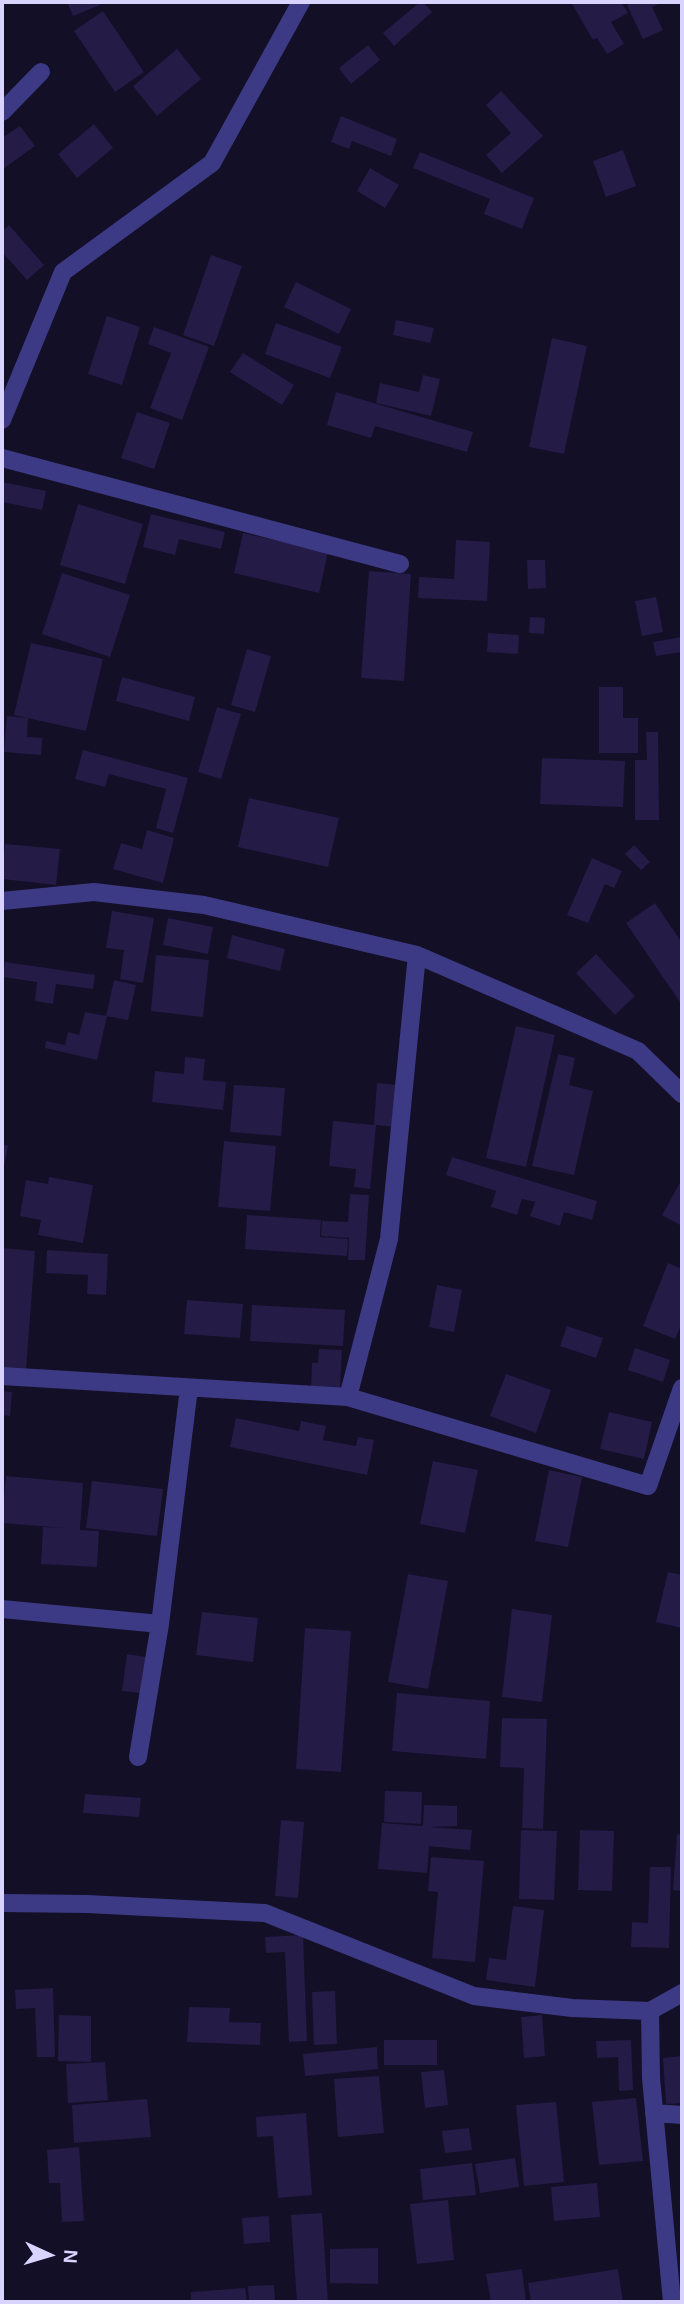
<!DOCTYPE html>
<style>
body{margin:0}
#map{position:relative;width:684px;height:2304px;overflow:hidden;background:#130f26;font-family:Helvetica,sans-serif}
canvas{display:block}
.frame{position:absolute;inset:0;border:4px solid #d9d4ff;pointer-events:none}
.north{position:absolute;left:14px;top:2220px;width:70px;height:70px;-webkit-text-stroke:5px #130f26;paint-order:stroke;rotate:94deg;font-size:19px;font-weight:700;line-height:28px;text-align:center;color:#d9d4ff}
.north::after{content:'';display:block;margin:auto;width:24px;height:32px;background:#d9d4ff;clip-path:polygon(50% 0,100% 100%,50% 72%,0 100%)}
</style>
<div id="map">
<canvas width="684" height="2304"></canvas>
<div class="frame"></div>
<div class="north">N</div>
</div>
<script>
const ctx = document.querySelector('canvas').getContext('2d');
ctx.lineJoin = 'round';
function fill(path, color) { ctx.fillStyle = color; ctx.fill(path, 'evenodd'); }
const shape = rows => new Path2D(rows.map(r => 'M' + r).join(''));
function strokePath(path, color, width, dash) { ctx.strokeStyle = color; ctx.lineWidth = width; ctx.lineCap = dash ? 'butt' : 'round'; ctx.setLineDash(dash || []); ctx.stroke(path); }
fill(shape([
 [67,2,99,2,100,5,73,16],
 [420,2,423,2,432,12,394,46,383,33],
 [571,2,621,2,628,13,611,22,624,44,607,54,597,38,593,40],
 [634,2,663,2,652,7,663,30,643,39,627,5],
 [103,11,144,72,115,92,74,31],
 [368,45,380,60,351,84,339,68],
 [177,49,201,79,157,116,133,86],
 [501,91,543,136,502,173,486,155,511,133,486,105],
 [341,116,397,139,391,156,352,141,349,149,331,142],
 [94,124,113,148,77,178,58,154],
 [20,126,35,146,3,169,2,138],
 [623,150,636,186,606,197,593,161],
 [420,152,534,198,522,229,484,214,490,199,413,168],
 [370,168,399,185,385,208,357,191],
 [9,225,44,265,27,280,2,252,2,232],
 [211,255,242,266,214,346,183,335],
 [296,282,351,309,339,334,284,307],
 [107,316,140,327,122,385,88,374],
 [396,320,434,328,430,343,393,335],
 [276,323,342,347,330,378,265,354],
 [154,327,209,347,182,420,150,408,171,353,148,344],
 [552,338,587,346,564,454,529,447],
 [243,353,294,385,282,405,230,372],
 [423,375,440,379,431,416,376,403,380,383,419,392],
 [336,392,473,432,467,452,375,426,371,438,327,425],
 [137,412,170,423,154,469,121,458],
 [2,482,46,491,42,510,2,502],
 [78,504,143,524,125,584,60,565],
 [151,514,225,532,221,549,179,539,175,555,143,547],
 [243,533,328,552,319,593,234,573],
 [456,540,490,542,487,601,418,598,419,577,454,579],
 [527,560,545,560,546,588,528,589],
 [369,571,411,574,404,681,361,678],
 [62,573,130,595,110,657,42,634],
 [656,597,663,632,642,636,635,601],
 [530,617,545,618,544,634,529,633],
 [488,633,519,635,518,654,487,652],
 [682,637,682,652,656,656,653,642],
 [31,643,103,659,86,731,14,715],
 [247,649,271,656,255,712,231,705],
 [122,677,195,697,189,721,116,701],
 [599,687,623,687,623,718,638,718,638,753,599,753],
 [217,707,241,714,221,779,198,772],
 [7,716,28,718,27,737,42,738,41,755,4,752],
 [646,732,658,732,659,820,635,820,635,760,647,760],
 [83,750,188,778,173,833,156,828,166,789,109,774,105,787,75,779],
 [542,758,625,761,623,807,540,804],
 [249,798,339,818,328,867,238,847],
 [147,830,174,838,163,883,113,869,121,843,142,849],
 [5,844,60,849,56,885,2,879],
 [634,845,650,862,641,870,625,854],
 [592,858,622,871,614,888,605,884,588,923,567,915],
 [655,903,682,943,682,1005,626,923],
 [112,911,154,918,143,983,120,979,124,950,106,948],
 [168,918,213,927,208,954,163,945],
 [232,935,285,949,280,971,227,958],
 [596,954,635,996,615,1015,576,973],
 [156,955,209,960,203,1017,151,1011],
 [5,962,95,975,93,989,56,984,53,1004,35,1001,37,982,3,977],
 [114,980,136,985,128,1020,106,1016],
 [85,1012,107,1016,97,1060,45,1048,46,1041,65,1045,68,1032,79,1035],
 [516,1026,555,1035,526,1167,486,1158],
 [558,1054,575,1058,569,1085,593,1091,574,1175,532,1166],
 [185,1057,205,1059,203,1080,226,1082,223,1110,152,1102,155,1071,184,1074],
 [377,1083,399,1085,395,1127,376,1125,370,1189,354,1187,356,1169,329,1166,333,1121,374,1125],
 [234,1085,285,1088,281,1136,230,1132],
 [224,1141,276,1146,270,1211,218,1207],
 [2,1144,8,1146,3,1171,2,1171],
 [452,1157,597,1201,592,1220,564,1212,560,1226,530,1216,535,1202,522,1199,517,1215,491,1207,496,1191,446,1175],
 [49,1177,93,1185,83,1243,38,1235,41,1220,20,1216,26,1180,48,1184],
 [682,1179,682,1226,662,1215],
 [350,1194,369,1195,365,1260,348,1260,349,1238,321,1236,322,1221,348,1222],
 [247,1215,321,1220,320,1237,348,1239,347,1256,245,1249],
 [2,1248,35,1251,26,1370,2,1368],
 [47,1250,108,1254,106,1295,87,1294,88,1275,46,1273],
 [668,1263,682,1269,682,1323,675,1339,643,1326],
 [437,1285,462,1290,454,1332,429,1327],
 [187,1300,243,1304,240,1338,184,1334],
 [252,1305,345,1310,343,1346,250,1341],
 [567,1326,603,1338,596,1358,560,1346],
 [635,1348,670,1360,663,1382,628,1370],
 [319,1349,342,1350,340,1389,311,1388,312,1363,318,1363],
 [506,1374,551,1390,536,1433,490,1416],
 [2,1391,12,1392,10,1416,2,1415],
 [609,1412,652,1422,644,1459,600,1449],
 [236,1418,299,1431,301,1421,326,1426,323,1440,356,1446,358,1437,374,1440,367,1475,230,1447],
 [433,1461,478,1470,465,1533,420,1524],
 [549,1470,582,1477,568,1547,535,1541],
 [6,1476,83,1483,80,1530,99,1531,97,1567,41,1564,43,1527,65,1528,2,1523],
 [92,1481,163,1489,157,1536,86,1528],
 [668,1572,682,1575,682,1628,656,1622],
 [408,1574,448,1581,428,1689,388,1682],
 [512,1609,552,1615,542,1702,502,1697],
 [202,1612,258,1618,253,1662,196,1655],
 [305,1628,351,1631,341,1772,296,1769],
 [127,1654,146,1657,142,1693,122,1691],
 [397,1693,490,1701,486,1759,392,1751],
 [502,1718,547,1719,543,1829,522,1828,524,1768,500,1767],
 [385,1791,422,1792,421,1824,384,1822],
 [85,1794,141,1798,139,1817,83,1813],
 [424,1805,457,1806,457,1826,430,1827,472,1830,470,1850,429,1846,427,1873,378,1869,382,1823,423,1826],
 [281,1820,304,1822,298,1898,275,1896],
 [521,1830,557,1831,554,1900,519,1899],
 [580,1830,614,1831,612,1891,578,1890],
 [677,1834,682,1835,682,1891,673,1890],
 [431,1857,484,1861,475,1962,432,1958,438,1892,428,1891],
 [650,1867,671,1867,669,1948,631,1947,632,1922,648,1923],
 [513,1906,544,1910,535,1987,486,1980,489,1958,506,1960],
 [303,1935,307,2041,289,2042,285,1952,266,1953,265,1937],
 [53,1988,55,2057,37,2057,35,2008,16,2009,15,1990],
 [335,1991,337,2044,314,2045,312,1992],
 [189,2007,230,2008,229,2022,261,2023,260,2045,187,2042],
 [59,2015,91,2016,91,2062,58,2061],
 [542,2015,545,2056,524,2058,521,2017],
 [384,2040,437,2040,437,2065,384,2065],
 [631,2040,633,2090,619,2091,618,2057,597,2058,596,2041],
 [377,2047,378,2069,305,2076,303,2054],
 [681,2056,682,2103,666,2104,663,2058],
 [105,2062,108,2100,68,2103,66,2064],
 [444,2070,448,2105,425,2108,421,2072],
 [379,2076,384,2133,338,2137,334,2079],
 [636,2098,643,2161,599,2165,592,2102],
 [147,2099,151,2137,74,2143,72,2105],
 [556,2102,564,2182,524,2186,516,2105],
 [306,2113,312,2195,278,2198,273,2136,257,2137,256,2117],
 [469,2128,472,2150,445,2153,442,2131],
 [79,2147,84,2221,62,2222,60,2183,49,2183,47,2150],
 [515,2158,519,2187,480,2193,475,2164],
 [472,2163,476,2195,423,2200,420,2169],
 [597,2183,600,2217,554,2221,551,2187],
 [448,2200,454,2260,417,2264,410,2204],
 [322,2213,328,2302,297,2302,291,2215],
 [269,2216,270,2242,244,2244,242,2218],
 [378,2248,378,2284,330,2283,330,2249],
 [522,2269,526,2302,491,2302,486,2274],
 [618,2269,623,2302,531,2302,528,2283],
 [274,2285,275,2302,249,2302,248,2286],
 [245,2288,247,2302,191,2302,191,2292]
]), '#241b47');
strokePath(shape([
 [2,112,41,72],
 [2,420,63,272,212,163,301,2],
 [2,458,400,564],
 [2,901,94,892,204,905,417,955,638,1051,682,1094],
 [2,1376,348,1397,648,1486,682,1388],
 [348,1397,389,1239,417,955],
 [2,1609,160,1624],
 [138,1757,160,1624,189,1388],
 [2,1903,87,1904,265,1913,474,1996,572,2008,650,2011,682,1993],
 [650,2011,651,2078,672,2302],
 [654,2113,682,2115]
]), '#3d3a85', 18);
</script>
